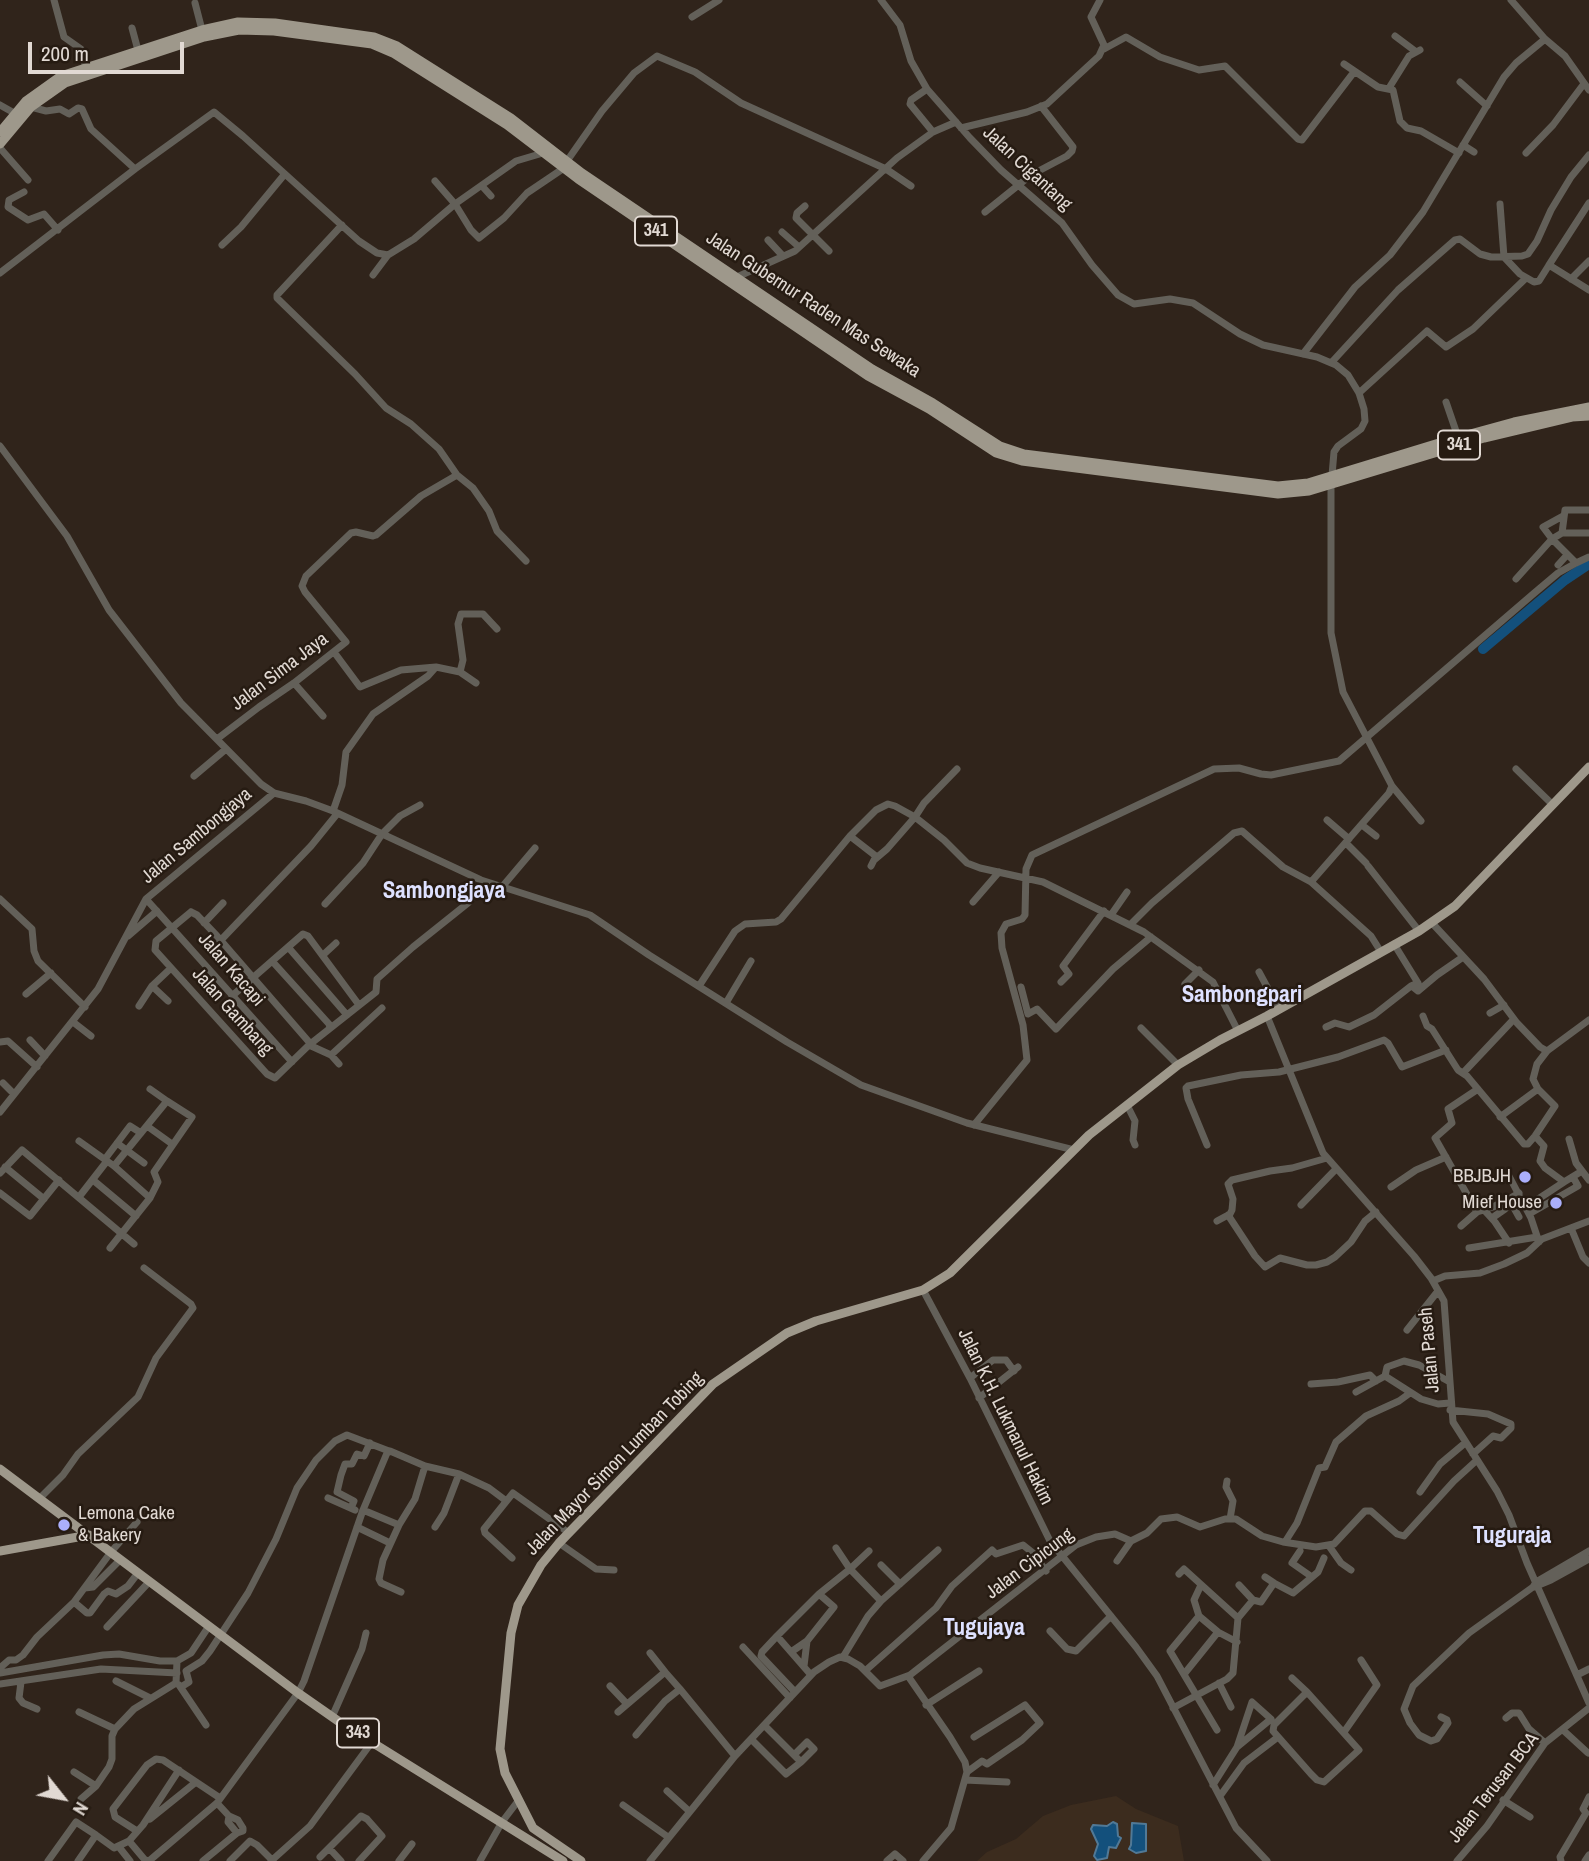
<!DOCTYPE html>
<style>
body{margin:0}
#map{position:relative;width:1589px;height:1861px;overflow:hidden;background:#30241b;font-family:"Archivo Narrow",sans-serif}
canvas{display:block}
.north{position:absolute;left:28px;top:1763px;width:70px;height:70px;-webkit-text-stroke:5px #261b12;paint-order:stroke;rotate:121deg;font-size:19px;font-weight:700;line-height:28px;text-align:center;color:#e1d9d3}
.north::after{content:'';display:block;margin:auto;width:24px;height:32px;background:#e1d9d3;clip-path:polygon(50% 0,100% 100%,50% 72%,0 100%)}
.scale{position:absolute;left:28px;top:42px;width:156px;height:32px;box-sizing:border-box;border:4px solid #e1d9d3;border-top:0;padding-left:9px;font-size:21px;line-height:24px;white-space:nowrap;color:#e1d9d3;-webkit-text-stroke:5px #261b12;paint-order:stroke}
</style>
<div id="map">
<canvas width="1589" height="1861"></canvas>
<div class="north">N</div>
<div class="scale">200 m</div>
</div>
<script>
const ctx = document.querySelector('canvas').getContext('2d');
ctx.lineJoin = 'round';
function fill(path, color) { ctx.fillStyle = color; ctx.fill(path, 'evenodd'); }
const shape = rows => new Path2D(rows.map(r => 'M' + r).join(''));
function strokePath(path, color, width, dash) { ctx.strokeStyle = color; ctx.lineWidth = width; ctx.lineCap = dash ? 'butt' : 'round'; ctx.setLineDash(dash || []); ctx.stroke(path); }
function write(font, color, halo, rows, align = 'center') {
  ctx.font = font + ' "Archivo Narrow",sans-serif'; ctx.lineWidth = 5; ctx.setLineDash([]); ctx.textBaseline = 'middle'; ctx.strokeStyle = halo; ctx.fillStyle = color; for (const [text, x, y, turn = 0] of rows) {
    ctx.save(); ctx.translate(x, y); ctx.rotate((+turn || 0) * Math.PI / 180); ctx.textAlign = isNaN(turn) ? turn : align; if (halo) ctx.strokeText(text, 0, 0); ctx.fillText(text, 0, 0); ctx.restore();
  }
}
fill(shape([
 [1116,1796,1136,1809,1178,1826,1184,1861,977,1861,987,1852,1016,1839,1043,1816,1071,1805]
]), '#3c2c1e');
const water = shape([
 [1113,1822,1117,1824,1118,1836,1121,1838,1116,1848,1109,1847,1107,1858,1097,1860,1094,1856,1098,1844,1091,1829,1093,1825,1107,1826,1113,1822],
 [1132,1823,1146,1824,1146,1851,1136,1853,1129,1849,1131,1845,1132,1823]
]);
fill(water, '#13507c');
strokePath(water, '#517996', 2);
strokePath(shape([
 [1483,649,1565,580,1589,564]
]), '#13507c', 10);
strokePath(shape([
 [54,0,64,37,81,49,86,68],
 [881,0,900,25,911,61,927,89,970,138,1001,170,1062,223,1092,265,1118,295,1134,304,1170,299,1193,303,1240,334,1263,345,1317,357,1336,365,1348,375,1359,393,1364,409,1365,421,1361,429,1338,446,1334,452,1332,475],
 [1511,0,1545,39,1565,56,1589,90],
 [195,3,202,30],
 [692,17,719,0],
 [132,28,139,54],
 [1395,36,1415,51],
 [1104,49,1126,37,1160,57,1199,70,1225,66,1298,139,1302,140,1354,72],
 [1344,64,1378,87,1393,90,1400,121,1407,128,1421,131,1459,153],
 [1460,82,1487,106],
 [1389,88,1409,56,1420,50],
 [927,89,911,100,910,104,933,132],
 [0,105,16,114],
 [31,107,46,111,60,109,69,114,78,108,82,109,91,129,135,169],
 [961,128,1027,112,1047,104,1099,56,1104,45,1091,17,1100,0],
 [1463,145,1474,152],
 [0,148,28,180],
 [1526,153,1553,125,1583,85],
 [567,161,602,111,634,73,657,56,695,72,741,103,886,169,911,186],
 [435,181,455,204,516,161,543,153],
 [482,186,491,196],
 [24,192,9,200,8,207,28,220,44,214,58,230],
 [1589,203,1549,265,1589,290],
 [1500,204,1504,257,1520,274,1534,282,1539,281,1549,265],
 [805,206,797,213,796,218,829,251],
 [985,212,1031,175,1067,156,1072,151,1073,147,1041,106],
 [342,225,277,295,277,298,355,374,386,408,411,424,439,449,457,475,473,488,489,511,497,531,526,561],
 [782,232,799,247],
 [768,240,782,255],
 [222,245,241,227,284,175],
 [0,273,135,169,214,112,243,136,359,241,377,253,388,255,414,239,455,204,471,230,479,238,504,218,527,193,564,168],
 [373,275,388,255],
 [737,277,795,251,897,158,933,132,956,122],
 [1571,279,1589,261],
 [1303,354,1355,287,1390,255,1423,212,1504,77,1516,63,1545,39],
 [1331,363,1398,290,1455,240,1460,239,1480,254,1491,257,1522,256,1528,254,1537,241,1551,210,1571,177,1589,155],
 [1359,393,1427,331,1446,347,1473,329,1525,279],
 [1446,402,1458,437],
 [0,446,67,536,109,610,181,703,261,784,274,793,306,801,333,811,481,880,590,915,649,955,787,1042,861,1085,967,1123,1074,1150],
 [1563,516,1543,527,1552,539,1562,533,1565,510,1589,510],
 [1562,533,1589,533],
 [1558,565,1567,555],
 [1516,579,1552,539,1576,563,1589,557],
 [334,652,360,687,401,670,436,667],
 [460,672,463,660,458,624,461,614,483,614,497,629],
 [294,683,323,716],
 [217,739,259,707,294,683,346,642,305,592,302,586,306,576,351,533,356,532,373,536,376,535,421,496,457,475],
 [1516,769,1553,805],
 [194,776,226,749],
 [1392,786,1421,821],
 [333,811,342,785,346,752,373,714,428,676,436,667,460,672,476,683],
 [1327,820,1349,839],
 [1362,825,1376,836],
 [850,836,877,857],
 [1346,843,1366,863],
 [871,866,874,860,887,849,915,817,924,803,957,769],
 [1368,866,1419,931],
 [1311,882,1389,793,1392,786,1343,692,1331,633,1331,483],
 [502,887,535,848],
 [0,899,32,929,34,951,38,961,85,1007],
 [146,899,292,1062],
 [973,902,999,872],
 [325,904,363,863,382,834,400,816,420,805],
 [191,912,197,915,217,936,309,1042,309,1045,275,1078,267,1074,155,950,156,941,191,912],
 [1111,915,1127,892],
 [204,923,223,903],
 [1432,923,1484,979,1517,1023,1540,1047,1547,1051,1589,1020],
 [1130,925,1152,903,1234,833,1242,831,1283,867,1311,882,1371,936,1381,952],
 [128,936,157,911],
 [220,941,311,846,337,814],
 [288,947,347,1015],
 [323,955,336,943],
 [272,961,329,1024,330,1028],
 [1259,972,1279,1009],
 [1061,982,1069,974,1063,966,1104,911],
 [1185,984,1199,970],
 [152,986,168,1001],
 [699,986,735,931,745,924,776,922,781,919,850,836,876,810,888,804,895,806,915,817,944,840,967,863,980,868,1043,882,1144,932,1213,982,1238,1031],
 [1021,987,1028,1014,1037,1009,1056,1029,1113,969,1151,937],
 [1413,987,1418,991,1437,975,1463,957],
 [26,994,51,973],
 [232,996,303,934,308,936,359,1005],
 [726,1003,751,961],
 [139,1006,152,986,171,968],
 [1490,1013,1504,1005],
 [1267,1016,1323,1153,1414,1256,1431,1278,1444,1301,1453,1422,1497,1491,1509,1515,1527,1563,1589,1703],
 [1423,1016,1427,1026,1432,1029,1458,1070,1467,1076,1524,1144,1528,1144,1535,1136,1555,1106,1538,1089,1533,1079,1537,1064,1547,1051],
 [73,1022,91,1036],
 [1326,1027,1335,1023,1349,1027,1374,1015,1411,986,1418,983,1394,944],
 [1141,1028,1178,1065],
 [30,1040,45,1056],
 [0,1042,8,1041,37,1067],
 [331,1055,382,1008],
 [339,1064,331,1055,309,1045,376,992,377,979,413,947,468,903,485,882],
 [1463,1073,1514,1019],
 [3,1083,14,1094],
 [150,1089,167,1101],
 [1127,1105,1135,1121,1133,1140,1135,1145],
 [0,1112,98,989,146,899,274,793],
 [1500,1117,1538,1089],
 [974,1125,1027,1060,1023,1025,1002,948,1001,933,1006,924,1022,919,1025,915,1026,869,1032,855,1214,769,1239,768,1261,774,1271,775,1339,761,1532,595,1558,573,1576,563],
 [147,1126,172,1144],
 [1535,1136,1544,1146,1540,1161,1545,1168,1564,1182,1582,1171],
 [1569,1139,1576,1163,1589,1180],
 [79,1141,114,1166,150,1198],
 [117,1143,144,1163],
 [1207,1145,1188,1099,1186,1088,1188,1086,1241,1075,1279,1072,1338,1057,1384,1040,1388,1043,1402,1067,1446,1050],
 [105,1159,130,1126,141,1133],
 [5,1167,44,1199],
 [0,1173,22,1150,134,1244],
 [1509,1176,1531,1218,1539,1242],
 [93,1180,136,1216],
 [1391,1187,1416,1170,1446,1157],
 [0,1193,30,1216,59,1180],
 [79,1197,107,1161],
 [1301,1205,1336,1169],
 [1526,1207,1564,1182],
 [1483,1210,1493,1207,1509,1199],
 [1477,1212,1435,1138,1452,1123,1448,1109,1478,1089],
 [1529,1214,1578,1186,1573,1177],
 [1228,1215,1255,1256,1265,1267,1280,1258,1307,1265,1316,1265,1327,1262,1335,1257,1351,1242,1365,1221,1376,1212],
 [1519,1217,1509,1199,1519,1193],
 [1492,1218,1505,1209],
 [1217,1221,1230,1214,1232,1210,1233,1199,1228,1184,1232,1180,1270,1171,1292,1168,1327,1158],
 [1461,1226,1477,1212,1484,1210,1495,1222,1509,1243],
 [1571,1228,1583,1257,1589,1263],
 [110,1248,150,1198,158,1182,154,1172,192,1117,167,1101,114,1166],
 [1469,1248,1537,1237],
 [1433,1281,1445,1276,1480,1273,1504,1264,1527,1253,1542,1239,1589,1221],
 [923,1290,970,1378,1050,1541,1136,1647,1157,1676,1236,1828,1267,1861],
 [1407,1330,1438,1291],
 [1385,1376,1387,1367,1404,1361,1419,1365,1448,1381],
 [970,1378,993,1360,1006,1360,1014,1371],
 [1311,1384,1338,1382,1370,1375,1376,1381],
 [1356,1392,1385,1376,1421,1399,1438,1404,1450,1403],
 [979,1398,1018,1367],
 [1450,1410,1488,1414,1511,1424,1511,1428,1501,1438,1493,1436,1473,1454],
 [425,1466,459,1474,489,1488,505,1500],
 [1227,1481,1226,1487,1233,1501,1230,1519],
 [1420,1492,1440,1464,1465,1443],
 [40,1498,63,1475,78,1454,138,1397,156,1358,193,1308,191,1304,144,1268],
 [328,1498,355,1510],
 [351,1508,354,1501,337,1492,341,1475,345,1464,352,1464,357,1454,364,1456,370,1443],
 [363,1510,399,1525],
 [357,1527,390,1543],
 [435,1527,444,1513,459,1474],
 [1285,1542,1297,1523,1319,1468,1325,1467,1336,1442,1366,1416,1399,1401,1410,1393],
 [559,1543,596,1569,614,1570],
 [1329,1546,1341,1563,1351,1570],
 [836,1548,850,1569,869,1551],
 [1300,1551,1292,1563,1312,1577],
 [512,1558,485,1533,484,1529,513,1493,569,1533],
 [1117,1561,1131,1541],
 [881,1565,900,1584],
 [1179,1574,1184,1569,1238,1618],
 [1265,1577,1274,1583],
 [1534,1587,1551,1580,1589,1559],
 [85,1588,93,1587,120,1560],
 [819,1594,850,1569,881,1601],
 [1253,1600,1261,1602,1274,1583,1293,1593,1318,1572,1324,1558],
 [74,1602,87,1613,90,1613,104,1594,108,1591,116,1594,128,1586,138,1573],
 [1199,1616,1194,1600,1201,1585],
 [107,1627,149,1582],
 [1050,1631,1067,1649,1076,1651,1111,1616],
 [777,1636,762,1652,761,1656,795,1692],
 [743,1647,790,1698],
 [791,1652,807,1641],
 [650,1653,665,1672],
 [843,1657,868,1616,881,1601,938,1550],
 [804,1666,807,1641,834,1607,819,1594,777,1636,811,1675],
 [0,1668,9,1660,16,1660,23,1655,37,1637,74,1602,111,1552,137,1522],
 [865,1671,936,1608,952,1586,992,1550,996,1554,1023,1545,1033,1553,1046,1571],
 [0,1673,103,1655,119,1654,160,1661,177,1661,191,1653,209,1626],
 [1185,1673,1218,1632],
 [1577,1675,1589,1669],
 [908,1676,950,1737,965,1762,967,1772,951,1828,923,1861],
 [1292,1678,1307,1692,1274,1725,1273,1731,1311,1774,1317,1780,1324,1782,1359,1750,1307,1692],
 [116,1681,150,1698],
 [21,1682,19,1698,23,1703,37,1709],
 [1219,1683,1231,1707],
 [0,1684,101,1669,177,1673],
 [179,1685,206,1725],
 [610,1686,627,1704],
 [181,1687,189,1682,186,1671,202,1661,210,1651,248,1593,276,1539,297,1488,316,1460,335,1441,347,1435,389,1451],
 [926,1705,979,1671],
 [1173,1708,1227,1679,1233,1673,1238,1618,1253,1600,1239,1585],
 [79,1712,115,1729],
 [618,1712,665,1672,680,1689],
 [332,1717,362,1649,366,1633],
 [1441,1717,1447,1720,1448,1723,1437,1739,1431,1741,1419,1735,1410,1723,1404,1709,1413,1686,1469,1633,1533,1587,1536,1582,1589,1551],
 [1506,1718,1512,1713,1519,1713,1529,1729,1545,1743],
 [1217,1730,1170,1651,1199,1616,1218,1632,1237,1642],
 [1563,1730,1588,1753],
 [1344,1732,1377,1685,1361,1660],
 [636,1735,665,1701,680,1689,735,1756],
 [751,1739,786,1774,801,1762,764,1725],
 [794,1755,807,1742,814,1749,801,1762],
 [74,1772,96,1786],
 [967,1772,982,1761,987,1764,1022,1740,1040,1723,1025,1705,974,1737],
 [965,1780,1007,1782],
 [1213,1785,1237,1747,1271,1719,1252,1702,1237,1747],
 [667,1791,689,1811],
 [1220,1796,1244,1763,1278,1737],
 [81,1799,96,1786,109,1767,112,1759,112,1736,115,1729,134,1709,176,1683,177,1661],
 [1503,1800,1530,1817],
 [217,1803,229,1816,238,1820,243,1828,243,1831,237,1833,228,1822,229,1816],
 [623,1805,668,1837],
 [150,1819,196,1782],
 [137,1831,115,1817,113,1809,147,1765,156,1759,163,1760,220,1798],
 [129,1841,143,1825,179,1770],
 [119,1847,130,1861],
 [329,1848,341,1861],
 [320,1857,361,1816,367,1819,382,1836,359,1861],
 [48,1861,76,1822,96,1835],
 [78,1861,96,1835,114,1848,129,1841,145,1860,149,1861,217,1803,298,1693,304,1681,363,1510,387,1453,390,1451,425,1466,415,1499,399,1525,383,1560,379,1579,381,1583,401,1592],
 [203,1861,237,1833],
 [230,1861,250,1841,257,1845,273,1861],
 [271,1861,310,1826,372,1742],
 [399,1861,412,1844],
 [480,1861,502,1822,518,1801],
 [650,1861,735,1756,814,1672,829,1662,840,1657,848,1659,860,1666,880,1686,910,1675,1076,1545,1096,1537,1115,1534,1131,1541,1147,1533,1161,1519,1177,1517,1200,1527,1225,1519,1236,1519,1262,1536,1283,1542,1316,1547,1334,1544,1365,1511,1371,1511,1397,1534,1404,1536,1454,1481,1477,1460],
 [887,1861,895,1854,903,1861],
 [1457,1861,1487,1826,1545,1743,1589,1708],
 [1561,1861,1560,1857,1586,1813,1583,1809,1589,1797],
 [1585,1861,1589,1855]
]), '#636059', 7);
strokePath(shape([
 [0,132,26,101,61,76,202,30,238,22,275,23,374,37,397,46,511,118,582,173,872,369,933,403,1000,446,1024,454,1278,486,1308,483,1452,439,1514,422,1589,407],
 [0,144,31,107,65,83,204,37,239,30,274,31,372,44,393,53,507,125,578,179,868,376,929,409,996,453,1022,461,1278,494,1309,491,1484,438,1572,417,1589,416],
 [0,1469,298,1693,341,1723,563,1861],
 [0,1551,89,1535],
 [581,1861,533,1828,505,1773,500,1749,511,1633,518,1605,541,1565,559,1543,713,1384,787,1333,816,1321,923,1290,950,1273,1089,1135,1178,1065,1220,1040,1267,1016,1419,931,1455,906,1589,767]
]), '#9e988b', 9);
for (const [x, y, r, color] of [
 [1525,1177,7,"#abaffb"],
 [1556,1203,7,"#abaffb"],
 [64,1525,7,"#abaffb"]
]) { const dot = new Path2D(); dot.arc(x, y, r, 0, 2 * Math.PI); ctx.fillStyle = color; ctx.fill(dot); strokePath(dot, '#261b12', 2.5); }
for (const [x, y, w] of [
 [656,231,42],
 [1459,445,42],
 [358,1733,42]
]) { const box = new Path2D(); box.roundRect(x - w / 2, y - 14.5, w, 29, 5); ctx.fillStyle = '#261b12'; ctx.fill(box); strokePath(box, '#e1d9d3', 2); }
write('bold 18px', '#e1d9d3', null, [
 ["341",656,231],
 ["341",1459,445],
 ["343",358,1733]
]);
write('19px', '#e1d9d3', '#261b12', [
 ["Jalan Cigantang",1027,169,43],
 ["Jalan Gubernur Raden Mas Sewaka",813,305,33],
 ["Jalan Sima Jaya",280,672,-37],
 ["Jalan Sambongjaya",197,836,-40],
 ["Jalan Kacapi",231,970,49],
 ["Jalan Gambang",232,1012,48],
 ["Jalan Paseh",1430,1350,-95],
 ["Jalan K.H. Lukmanul Hakim",1005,1417,64],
 ["Jalan Mayor Simon Lumban Tobing",615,1464,-46],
 ["Jalan Cipicung",1030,1564,-37],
 ["Jalan Terusan BCA",1494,1788,-52]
]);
write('19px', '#e1d9d3', '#261b12', [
 ["BBJBJH",1511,1177],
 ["Mief House",1542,1203],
 ["Lemona Cake",78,1514,"left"],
 ["& Bakery",78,1536,"left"]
], 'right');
write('bold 23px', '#dee1ff', '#261b12', [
 ["Sambongjaya",444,892],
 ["Sambongpari",1242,996],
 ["Tuguraja",1512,1537],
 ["Tugujaya",984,1629]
]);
</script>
